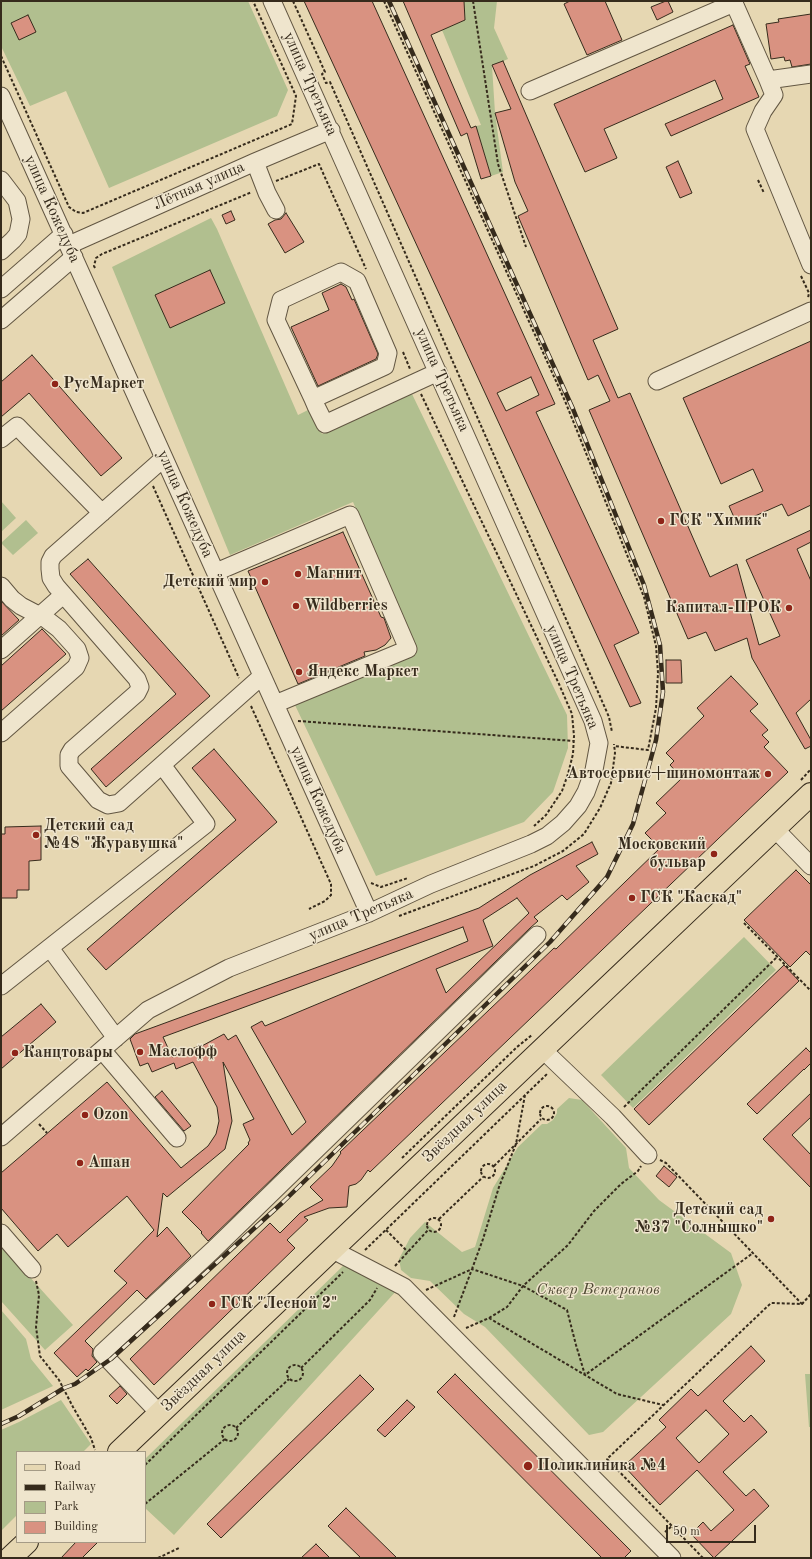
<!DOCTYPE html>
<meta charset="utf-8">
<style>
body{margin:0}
#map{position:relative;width:812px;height:1559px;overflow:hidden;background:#e6d7b2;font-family:"Old Standard TT",serif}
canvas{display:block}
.frame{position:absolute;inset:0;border:2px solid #362b1c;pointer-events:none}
.legend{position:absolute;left:16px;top:1451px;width:130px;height:92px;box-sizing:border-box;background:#efe5cd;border:1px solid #a59b86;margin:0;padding:5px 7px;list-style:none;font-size:12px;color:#362b1c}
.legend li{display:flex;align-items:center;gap:8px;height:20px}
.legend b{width:20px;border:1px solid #a59b86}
.scale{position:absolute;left:666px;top:1525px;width:90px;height:18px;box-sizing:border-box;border:2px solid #362b1c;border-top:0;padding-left:5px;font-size:12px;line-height:14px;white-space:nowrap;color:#362b1c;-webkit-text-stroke:3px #efe5cd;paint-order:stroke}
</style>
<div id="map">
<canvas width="812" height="1559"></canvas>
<div class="frame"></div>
<ul class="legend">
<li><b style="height:5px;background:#e6d7b2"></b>Road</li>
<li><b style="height:5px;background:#362b1c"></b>Railway</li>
<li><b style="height:11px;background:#b1bf8f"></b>Park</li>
<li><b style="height:11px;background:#d99281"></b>Building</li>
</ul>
<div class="scale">50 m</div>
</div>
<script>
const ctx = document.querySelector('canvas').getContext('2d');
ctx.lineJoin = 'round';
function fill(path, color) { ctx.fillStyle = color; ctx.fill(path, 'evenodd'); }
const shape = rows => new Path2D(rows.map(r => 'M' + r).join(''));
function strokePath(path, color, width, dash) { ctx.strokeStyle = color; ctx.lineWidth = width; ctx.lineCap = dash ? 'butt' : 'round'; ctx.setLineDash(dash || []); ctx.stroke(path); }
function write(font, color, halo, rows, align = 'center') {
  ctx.font = font + ' "Old Standard TT",serif'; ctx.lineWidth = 3; ctx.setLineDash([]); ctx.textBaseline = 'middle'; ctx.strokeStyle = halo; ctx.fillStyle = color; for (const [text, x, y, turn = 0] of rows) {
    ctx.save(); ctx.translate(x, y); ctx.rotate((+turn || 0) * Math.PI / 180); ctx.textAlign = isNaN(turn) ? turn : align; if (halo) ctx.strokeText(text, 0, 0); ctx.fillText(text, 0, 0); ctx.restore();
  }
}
fill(shape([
 [4,1,248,1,288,90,277,116,109,188,66,91,30,106,1,46,1,2],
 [464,1,497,1,494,28,508,59,492,66,495,113,503,172,491,176,476,126,481,125,442,30,465,20],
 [211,218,217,229,298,415,310,409,322,434,412,394,567,715,568,748,553,792,524,822,376,876,295,705,417,652,353,502,230,555,112,267],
 [1,501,16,518,1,532],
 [26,520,38,533,13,555,1,543],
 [744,937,776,970,633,1108,601,1075],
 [569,1098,582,1100,626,1148,629,1168,659,1200,731,1253,742,1285,731,1314,603,1432,589,1435,485,1327,464,1314,430,1281,411,1278,401,1270,399,1259,410,1238,425,1222,462,1252,475,1247,493,1188,518,1147,542,1124,547,1124,553,1120,557,1113,557,1109],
 [1,1245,73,1325,45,1350,1,1301],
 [347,1262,398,1289,174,1535,145,1508,145,1459],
 [1,1310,26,1339,31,1359,53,1386,1,1410],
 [805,1374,811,1374,811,1427,809,1427],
 [61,1400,91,1444,83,1452,17,1452,17,1515,1,1531,1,1430,19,1422]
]), '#b1bf8f');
const building = shape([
 [304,1,372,1,555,404,536,412,639,633,614,645,641,703,630,707,304,1],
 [531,377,539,395,506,411,497,393,531,377],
 [403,1,464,1,465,20,431,35,471,128,476,126,491,176,481,179,467,133,461,136,403,1],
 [570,1,605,1,622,40,587,55,564,4,570,1],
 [666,1,668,1,673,12,657,20,651,7,666,1],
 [811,14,811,64,792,67,790,60,785,61,784,57,771,59,766,24,779,22,778,19,811,14],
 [28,15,36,32,19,40,11,23,28,15],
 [733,25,750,64,745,66,759,97,671,136,665,124,723,99,715,80,604,129,617,158,585,172,554,104,733,25],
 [503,61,618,329,593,340,618,398,630,393,710,577,737,564,759,645,780,636,746,560,811,530,811,542,797,549,811,581,811,699,796,713,811,740,811,746,805,749,752,658,747,638,715,651,706,632,688,639,589,410,610,401,598,375,588,380,518,216,528,211,515,182,495,113,511,109,492,65,503,61],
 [678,161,692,193,680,198,666,167,678,161],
 [231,211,235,220,226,224,222,215,231,211],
 [286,213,304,242,285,253,268,224,275,220,281,219,286,213],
 [210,270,225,303,170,328,155,295,210,270],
 [341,284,346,287,352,300,354,299,378,354,376,359,318,386,291,327,329,310,322,293,341,284],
 [811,341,811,505,788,516,782,504,737,524,729,506,763,491,753,469,721,484,683,398,811,341],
 [32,355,122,458,101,476,29,393,1,417,1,382,32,355],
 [343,532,381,617,384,618,391,638,385,645,376,650,364,652,365,656,298,684,248,571,343,532],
 [88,559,210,696,106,787,91,769,176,694,70,574,88,559],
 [1,601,19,620,1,636,1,601],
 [42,629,66,654,1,711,1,666,42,629],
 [666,660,681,660,682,683,666,683,666,660],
 [731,676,758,704,750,711,768,730,762,735,769,742,764,747,788,772,370,1172,368,1170,361,1180,356,1184,349,1186,347,1207,329,1208,304,1217,308,1220,287,1240,295,1248,154,1385,130,1359,270,1223,280,1233,300,1213,323,1200,310,1187,332,1166,341,1153,340,1152,554,948,556,949,660,848,645,833,666,813,656,803,682,778,670,765,674,761,666,753,704,716,697,708,731,676],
 [214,749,277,822,106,970,87,949,236,820,192,768,214,749],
 [41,826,41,860,29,861,29,890,17,890,17,898,1,898,1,834,5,834,5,827,41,826],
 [592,842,598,854,576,866,589,882,567,900,562,895,534,917,538,921,530,928,208,1241,201,1233,202,1232,182,1212,249,1144,248,1143,250,1140,243,1124,254,1119,223,1062,232,1121,225,1149,167,1197,163,1193,157,1237,167,1227,191,1256,146,1299,137,1290,85,1341,93,1349,92,1356,97,1362,88,1371,86,1369,77,1377,54,1353,127,1283,114,1271,154,1230,127,1196,68,1247,57,1234,38,1251,1,1208,1,1173,107,1082,181,1168,208,1146,216,1134,219,1121,217,1107,193,1062,176,1069,174,1063,152,1072,148,1063,140,1066,130,1039,135,1034,479,908,530,875,592,842],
 [517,898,529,913,446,993,436,969,493,946,483,920,517,898],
 [463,927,468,941,265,1026,262,1021,251,1027,306,1122,292,1135,236,1035,228,1040,224,1034,200,1047,199,1046,172,1057,163,1037,463,927],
 [796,870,811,885,811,956,806,951,790,967,744,920,796,870],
 [784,965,799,981,649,1125,634,1109,784,965],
 [41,1004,56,1022,1,1069,1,1037,41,1004],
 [806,1048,811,1053,811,1063,804,1070,804,1069,757,1114,747,1104,806,1048],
 [162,1091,191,1126,184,1131,155,1097,162,1091],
 [811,1093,811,1117,792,1135,811,1155,811,1188,763,1139,811,1093],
 [664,1166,677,1177,669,1187,656,1176,664,1166],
 [751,1346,765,1361,723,1401,744,1422,751,1415,767,1432,723,1472,746,1496,754,1489,769,1506,714,1558,691,1534,703,1522,711,1531,734,1510,697,1470,660,1505,624,1466,666,1427,659,1420,691,1389,698,1396,751,1346],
 [706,1410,729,1434,699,1463,676,1438,706,1410],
 [455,1374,631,1551,624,1558,602,1558,437,1392,455,1374],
 [360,1375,374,1389,221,1538,207,1524,360,1375],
 [120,1386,127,1394,117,1404,109,1396,120,1386],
 [407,1400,415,1407,385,1437,377,1430,407,1400],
 [346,1508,397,1558,361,1558,328,1526,346,1508],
 [76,1542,98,1542,82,1558,61,1558,76,1542],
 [316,1544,330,1558,301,1558,316,1544]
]);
fill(building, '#d99281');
strokePath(building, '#362b1c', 1);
const minor = shape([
 [768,80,774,95,763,111,755,129,811,265],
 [530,91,734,3,768,80,811,74],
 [1,96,369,913],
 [255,162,267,193,276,210],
 [1,180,17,201,21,219,18,234,13,240,1,251],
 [69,245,255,162,331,130],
 [1,289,64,234],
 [1,320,74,257],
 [657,381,811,311],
 [313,399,385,366,388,353,357,281,341,272,281,300,276,320,313,399,316,406,325,424,438,372],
 [1,439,17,426,102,513],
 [164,458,53,556,50,562,50,569,51,578,56,586,137,679,140,687,137,693,72,750,69,755,69,766,98,800,108,805,119,803,262,676],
 [216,572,350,515,408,649,275,704],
 [1,586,12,599,21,606,46,619,59,629,77,649,80,658,76,667,1,733],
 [1,650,63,595],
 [775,829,811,866],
 [50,948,116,1038],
 [1,986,206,824,162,765],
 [542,1049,613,1117,648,1155],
 [102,1050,177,1138],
 [1,1137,148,1010,229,968,369,913,431,884,531,844,547,836,563,823,578,806,586,792,594,770,599,743,593,721,272,1],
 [1,1233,32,1269],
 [331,1249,404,1287,672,1558],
 [159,1413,102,1353,213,1250,537,935]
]);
const major = shape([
 [119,1452,811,794],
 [10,1558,27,1542]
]);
strokePath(minor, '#625642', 19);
strokePath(major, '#362b1c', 24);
strokePath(shape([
 [293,1,325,72,322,74,326,83,330,82,609,717,612,732],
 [384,1,565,401,644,597,656,646,658,673,656,708,648,750,614,746],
 [473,1,498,164,526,247],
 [1,56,69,207,76,212,83,213,292,124,296,96,253,1],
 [758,180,764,193],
 [276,181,319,164,366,269],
 [95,268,94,266,96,258,102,254,252,192],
 [801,276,809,293,808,298],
 [403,352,410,369],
 [421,394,559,684,572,714,574,736,573,754,568,774,562,791,546,815,534,826],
 [153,486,239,678],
 [251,706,331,884,331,895,325,901,309,909],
 [298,721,574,741],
 [801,780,811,769],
 [371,883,381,887,408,878],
 [399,916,534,866,563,851,584,834,600,808,611,783,615,753,614,744],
 [744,923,811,991],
 '540 1113a7 7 0 1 1 14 0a7 7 0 1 1-14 0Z',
 [624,1107,777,957],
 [39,1124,47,1133],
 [402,1158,517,1047,532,1035],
 [660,1160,666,1163,802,1304],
 '481 1171a7 7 0 1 1 14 0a7 7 0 1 1-14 0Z',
 [494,1166,541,1119],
 '427 1225a7 7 0 1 1 14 0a7 7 0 1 1-14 0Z',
 [439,1219,483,1177],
 [386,1230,408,1252],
 [365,1250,547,1074],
 [395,1266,428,1230],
 [36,1281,39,1295,36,1327,40,1356,59,1380,73,1407,91,1438,95,1450],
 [426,1290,472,1269,483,1239,499,1187,516,1144,525,1095],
 [454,1317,472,1269,523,1286,567,1310,576,1345,585,1375,753,1253],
 [489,1318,507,1307,523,1286,568,1245,594,1211,621,1184,638,1171,641,1166],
 [466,1328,489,1318,617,1394,663,1405],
 '287 1373a8 8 0 1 1 16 0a8 8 0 1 1-16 0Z',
 [301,1368,370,1300,377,1288],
 '222 1433a8 8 0 1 1 16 0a8 8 0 1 1-16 0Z',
 [236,1428,289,1379],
 [145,1465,343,1272],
 [145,1504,225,1439],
 [665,1532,672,1526],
 [158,1558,179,1548],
 [703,1558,607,1459,771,1303,802,1304,811,1294]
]), '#362b1c', 2, [3, 2]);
strokePath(minor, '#efe5cd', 17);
strokePath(major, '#e6d7b2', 22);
const rail = shape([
 [1,1424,19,1416,64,1388,75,1384,111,1359,282,1203,550,942,607,877,633,824,656,740,663,692,660,645,644,585,573,409,389,1]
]);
strokePath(rail, '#362b1c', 4.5);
strokePath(rail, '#efe5cd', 3, [9]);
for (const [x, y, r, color] of [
 [55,384,4,"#8f2418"],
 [661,521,4,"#8f2418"],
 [298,574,4,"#8f2418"],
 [265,582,4,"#8f2418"],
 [296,606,4,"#8f2418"],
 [789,608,4,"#8f2418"],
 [299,672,4,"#8f2418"],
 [768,774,4,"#8f2418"],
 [36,835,4,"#8f2418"],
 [714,854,4,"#8f2418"],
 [632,898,4,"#8f2418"],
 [140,1052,4,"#8f2418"],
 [15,1053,4,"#8f2418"],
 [85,1115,4,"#8f2418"],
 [80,1163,4,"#8f2418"],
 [771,1219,4,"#8f2418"],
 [212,1304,4,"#8f2418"],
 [528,1466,5,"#8f2418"]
]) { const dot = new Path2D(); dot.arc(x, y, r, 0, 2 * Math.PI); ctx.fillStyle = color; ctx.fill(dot); strokePath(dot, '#efe5cd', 1.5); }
write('16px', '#362b1c', '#efe5cd', [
 ["улица Третьяка",310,84,66],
 ["Лётная улица",199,186,-24],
 ["улица Кожедуба",52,209,66],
 ["улица Третьяка",442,380,66],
 ["улица Кожедуба",185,504,66],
 ["улица Третьяка",572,677,67],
 ["улица Кожедуба",318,800,66],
 ["улица Третьяка",361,915,-23],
 ["Звёздная улица",465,1122,-44],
 ["Звёздная улица",204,1371,-44]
]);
write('bold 16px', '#362b1c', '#efe5cd', [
 ["РусМаркет",63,384],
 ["ГСК \"Химик\"",669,521],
 ["Магнит",306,574],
 ["Детский мир",257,582,"right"],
 ["Wildberries",304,606],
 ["Капитал-ПРОК",781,608,"right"],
 ["Яндекс Маркет",307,672],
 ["Автосервис+шиномонтаж",760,774,"right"],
 ["Детский сад",44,826],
 ["№48 \"Журавушка\"",44,844],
 ["Московский",706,845,"right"],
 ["бульвар",706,863,"right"],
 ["ГСК \"Каскад\"",640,898],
 ["Маслофф",148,1052],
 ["Канцтовары",23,1053],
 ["Ozon",93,1115],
 ["Ашан",88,1163],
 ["Детский сад",763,1210,"right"],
 ["№37 \"Солнышко\"",763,1228,"right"],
 ["ГСК \"Лесной 2\"",220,1304],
 ["Поликлиника №4",537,1466]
], 'left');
write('italic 16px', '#4f4933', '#efe5cd', [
 ["Сквер Ветеранов",598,1290]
]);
</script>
